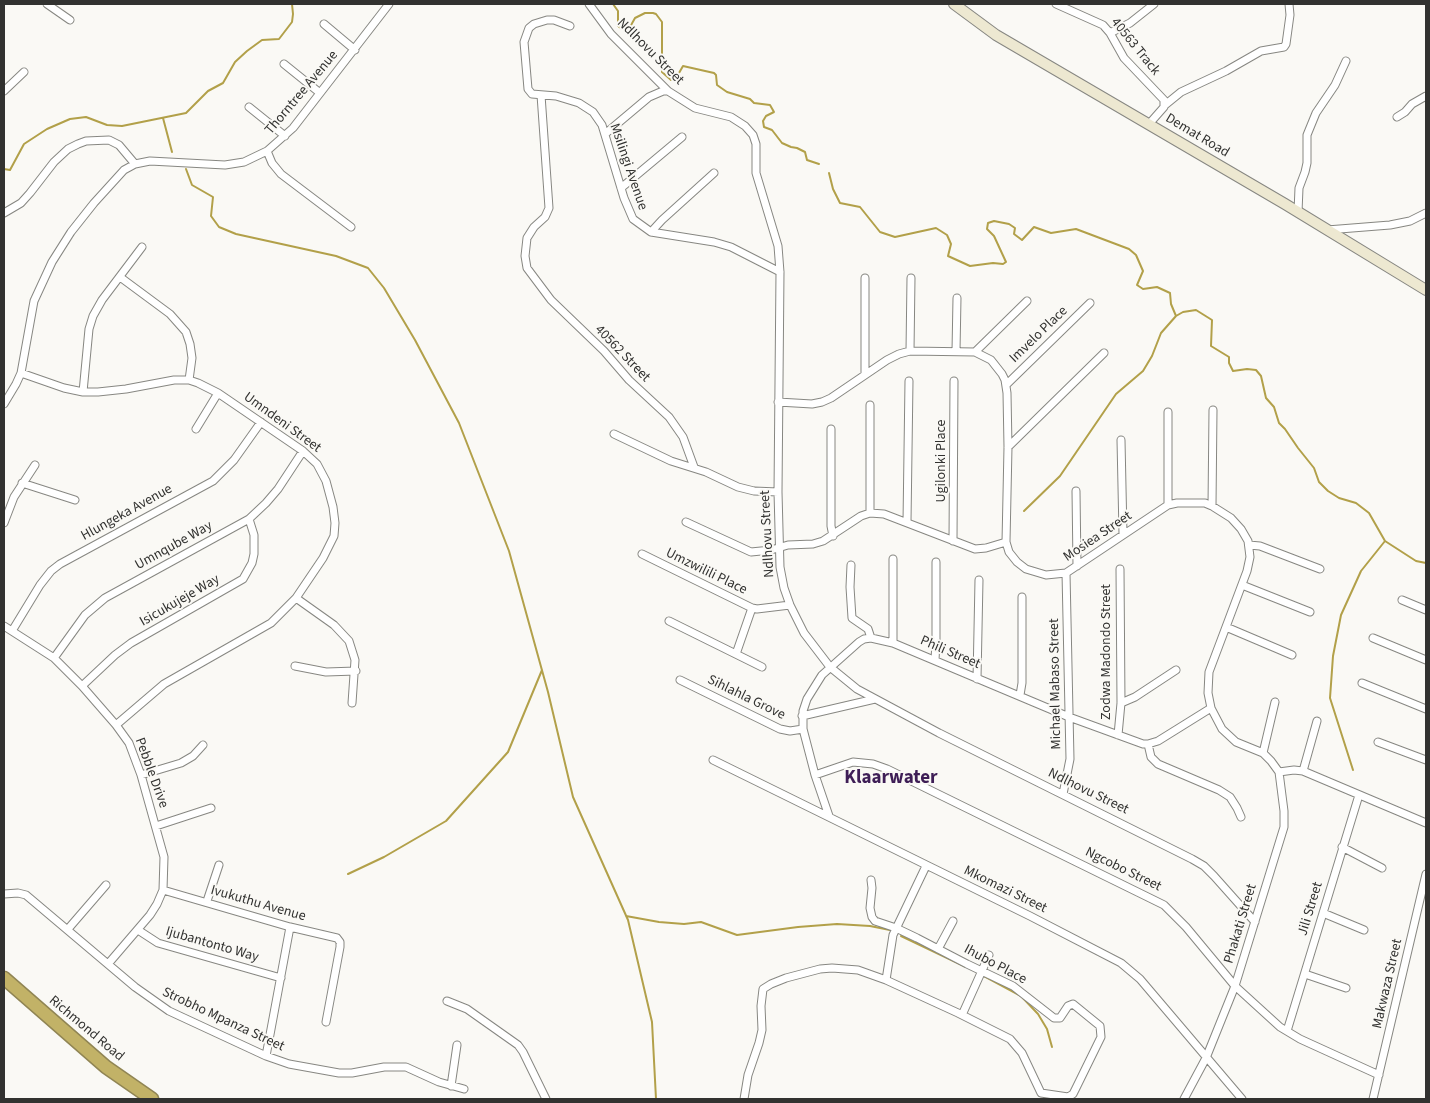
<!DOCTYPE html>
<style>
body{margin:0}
#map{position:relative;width:1430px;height:1103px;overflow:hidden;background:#faf9f5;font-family:"Source Sans 3",sans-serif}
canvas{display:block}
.frame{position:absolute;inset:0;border:5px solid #323230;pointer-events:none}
</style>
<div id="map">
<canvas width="1430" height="1103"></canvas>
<div class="frame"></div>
</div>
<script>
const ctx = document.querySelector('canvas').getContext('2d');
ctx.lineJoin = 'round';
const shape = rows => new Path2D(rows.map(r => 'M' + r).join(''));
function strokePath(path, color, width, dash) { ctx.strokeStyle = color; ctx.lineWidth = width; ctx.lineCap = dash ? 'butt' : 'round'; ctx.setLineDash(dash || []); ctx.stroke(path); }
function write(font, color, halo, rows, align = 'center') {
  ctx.font = font + ' "Source Sans 3",sans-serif'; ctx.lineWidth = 4; ctx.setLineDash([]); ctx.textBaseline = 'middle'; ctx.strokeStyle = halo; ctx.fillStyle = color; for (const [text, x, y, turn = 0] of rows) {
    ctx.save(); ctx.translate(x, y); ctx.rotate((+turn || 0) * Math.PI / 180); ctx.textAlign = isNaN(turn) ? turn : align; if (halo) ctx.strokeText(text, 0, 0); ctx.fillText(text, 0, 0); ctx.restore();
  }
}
strokePath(shape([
 [613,4,618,11,618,26,622,29,630,27,635,18,645,13,653,13,656,14,662,22,662,72,671,80,675,80,683,66,714,73,716,75,717,85,727,92,750,99,754,103,770,105,774,112,766,116,763,121,764,127,772,130,782,143,791,147,797,148,805,152,807,160,819,164],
 [163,118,172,152],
 [4,169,10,170,24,144,47,129,70,119,86,117,107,125,122,126,186,113,208,91,223,83,235,62,247,51,262,40,279,39,292,22,293,14,292,4],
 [186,169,192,185,213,197,211,216,219,227,236,234,336,256,368,268,384,288,415,340,459,423,509,551,548,692,573,797,628,920,652,1022,656,1099],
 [829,173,833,189,840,203,860,207,880,232,895,237,936,228,947,235,951,244,948,256,970,266,993,263,1003,264,1006,262,994,236,987,229,988,223,994,221,1009,224,1015,228,1014,234,1022,240,1034,227,1051,233,1076,229,1129,249,1136,255,1143,271,1137,285,1143,289,1157,287,1170,293,1171,304,1176,316,1183,312,1196,310,1212,320,1211,346,1229,357,1229,363,1233,371,1247,369,1256,370,1261,376,1266,398,1274,407,1279,423,1285,429,1298,448,1314,468,1319,482,1328,491,1339,498,1356,503,1369,513,1385,541,1416,561,1426,563],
 [1024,511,1060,476,1116,394,1143,371,1152,356,1161,333,1176,316],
 [1353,770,1330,698,1333,656,1341,615,1361,571,1385,541],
 [348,874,384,857,446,821,508,752,542,670],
 [626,916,659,922,684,924,701,922,737,935,798,927,837,924,870,926,890,930],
 [901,936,966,967],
 [982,975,1021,996,1038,1014,1047,1029,1052,1047]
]), '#b2a049', 2);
const street = shape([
 [47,4,70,20],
 [589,4,611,34,668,91,695,108,731,117,745,126,753,135,756,144,756,173,778,246,780,272,778,492,780,567,784,588,790,605,804,633,830,667,857,689,939,733,1192,859,1204,866,1214,876,1255,922],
 [1056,4,1103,25,1110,33,1124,58,1164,100,1164,107,1149,124],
 [324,24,355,50],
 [570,26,554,20,547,20,534,24,529,28,524,42,528,89,532,94,556,96,579,103,593,112,602,125,624,198,633,219,651,232,714,242,731,247,780,272],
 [1110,33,1130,23,1154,4],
 [284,64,320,93],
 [4,91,24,72],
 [541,95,549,208,545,217,534,227,527,238,525,256,527,268,551,300,604,351,629,380,669,417,683,437,694,467],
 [1165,105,1181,92,1226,71,1261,51,1284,47,1286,44,1290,15,1289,4],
 [249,107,285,136],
 [1397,117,1405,112,1412,104,1426,96],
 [605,134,649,97,663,91,668,91],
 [267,151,272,163,281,174,351,227],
 [621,188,682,137],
 [1298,212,1299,188,1305,172,1307,163,1307,135,1316,113,1335,85,1346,61],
 [4,213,21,203,30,193,54,162,68,149,78,144,86,141,109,140,119,145,135,164],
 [1327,230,1390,225,1410,221,1426,213],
 [651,232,662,220,714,173],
 [120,277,170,314,186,332,190,344,192,358,189,380],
 [910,351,911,278],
 [956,351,957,298],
 [975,352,1027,301],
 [21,373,64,388,83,392,98,392,126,389,174,380,189,380,198,383,218,393,303,451,317,464,326,481,333,507,335,523,334,536,323,558,296,598,271,623,164,684,116,725],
 [865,374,865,278],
 [1006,385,1090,303],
 [83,392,89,329,93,316,102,300,142,247],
 [778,402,812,404,822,402,831,398,887,360,899,354,910,351,975,352,991,360,1002,374,1005,380,1007,393,1008,447,1006,542,1009,552,1017,562,1026,569,1046,575,1066,573,1168,505,1177,503,1205,503,1212,506,1231,518,1241,529,1248,541,1250,557,1247,571,1209,672,1208,693,1211,708,1222,729,1236,742,1263,753,1271,761,1279,772,1284,811,1284,827,1235,986,1206,1058,1184,1099],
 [4,404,16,384,21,373,34,301,52,262,71,232,94,203,124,170,135,164,150,161,225,165,244,162,267,151,293,128,389,4],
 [870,405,870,513],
 [1168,412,1168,505],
 [196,429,218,393],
 [831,429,831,526,833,536],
 [614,434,671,461,706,472,738,487,754,491,778,492],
 [1121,440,1123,534],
 [1008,447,1104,353],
 [22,483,75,500],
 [1076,491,1077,566],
 [1212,506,1213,410],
 [686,522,751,552,771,550,788,545,813,544,823,541,861,516,870,513,884,514,975,549,986,548,1006,542],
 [907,522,909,381],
 [4,523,14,497,35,465],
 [953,541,954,381],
 [1249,545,1260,546,1320,569],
 [642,554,752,608,757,609,790,605],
 [851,565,850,587,852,618,868,629,871,638],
 [1242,585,1310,612],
 [296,598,334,625,349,641,355,660,352,703],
 [1402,600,1426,610],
 [669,621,762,667],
 [4,626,54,658,82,686,116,725,129,743,141,775,164,857,163,890,157,904,150,915,108,964],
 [1226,627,1292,655],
 [12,631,40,585,51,571,60,564,213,481,234,460,261,422],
 [1373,638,1426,660],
 [893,643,893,559],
 [736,654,752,608],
 [54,658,85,615,105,598,249,519,266,503,278,489,303,451],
 [935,660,936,642,936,562],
 [295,666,326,672,356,671],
 [977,679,979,580],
 [680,680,780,729,790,731,803,729],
 [1362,683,1426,709],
 [82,686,115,655,131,643,243,579,252,563,254,554,254,535,249,519],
 [1020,695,1022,683,1022,597],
 [1121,703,1135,697,1176,670],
 [802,716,875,699],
 [1118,735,1121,703,1120,569],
 [1378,742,1426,760],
 [1148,744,1151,757,1158,764,1219,790,1230,797,1237,808,1241,817],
 [1263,753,1275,702],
 [713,760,1030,916,1121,963,1140,979,1242,1099],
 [1303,771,1317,721],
 [1279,772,1294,770,1303,771,1426,823],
 [141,775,181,763,193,756,203,745],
 [815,775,853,762,873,764,887,769,1164,905,1186,927,1235,986,1280,1027,1300,1039,1379,1075],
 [1063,794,1070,759,1066,573],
 [829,816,815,775,803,729,803,711,807,699,822,675,859,642,864,639,871,638,893,643,1069,717,1143,744,1148,744,1158,741,1211,708],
 [156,826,211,808],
 [1342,847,1382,868],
 [163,890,290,927,337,938,340,942,340,947,326,1022],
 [4,894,18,893,26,895,135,987,169,1011,266,1056,289,1064,339,1073,352,1073,384,1067,406,1067,439,1082,464,1089],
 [207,901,219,865],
 [1323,913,1364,930],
 [68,929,106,885],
 [138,930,158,943,281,978],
 [938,949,953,921],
 [1305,974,1346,988],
 [886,980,893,935,926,866],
 [447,1001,467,1009,518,1045,523,1052,546,1099],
 [962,1015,989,955],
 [1287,1031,1359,795],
 [266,1056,290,927],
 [451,1086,457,1045],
 [744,1099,748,1075,759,1043,762,1030,761,1006,763,989,771,984,786,978,820,969,832,968,858,970,886,980,958,1013,1010,1039,1022,1053,1041,1093,1068,1097,1073,1094,1076,1088,1101,1037,1100,1026,1073,1004,1068,1006,1060,1018,1054,1018,1013,986,967,964,917,938,896,928,875,921,872,917,870,908,872,888,871,880],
 [1373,1099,1426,874]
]);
const secondary = shape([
 [954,4,996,35,1285,204,1426,290]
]);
const highway = shape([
 [4,978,106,1067,152,1099]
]);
strokePath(street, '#878782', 9);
strokePath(secondary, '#878782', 12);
strokePath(highway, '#908554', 15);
strokePath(street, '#fff', 7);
strokePath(secondary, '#ede8d1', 10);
strokePath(highway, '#c2b267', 12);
write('14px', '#323230', '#faf9f5', [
 ["40563 Track",1135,47,51],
 ["Ndlhovu Street",650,52,45],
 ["Thorntree Avenue",302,93,-50],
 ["Demat Road",1197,136,31],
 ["Msilingi Avenue",628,167,71],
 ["Imvelo Place",1039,335,-44],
 ["40562 Street",622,354,46],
 ["Umndeni Street",282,423,36],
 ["Ugilonki Place",942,461,-90],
 ["Hlungeka Avenue",127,513,-29],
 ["Ndlhovu Street",768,534,-93],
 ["Mosiea Street",1098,537,-34],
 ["Umnqube Way",174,546,-29],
 ["Umzwilili Place",706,572,26],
 ["Isicukujeje Way",180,601,-30],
 ["Zodwa Madondo Street",1107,652,-90],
 ["Phili Street",950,653,23],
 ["Michael Mabaso Street",1056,684,-91],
 ["Sihlahla Grove",746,698,26],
 ["Pebble Drive",151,773,70],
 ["Ndlhovu Street",1088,792,26],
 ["Ngcobo Street",1123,870,26],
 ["Mkomazi Street",1005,890,26],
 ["Ivukuthu Avenue",258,904,16],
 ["Jili Street",1311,909,-73],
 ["Phakati Street",1241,924,-73],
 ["Ijubantonto Way",212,945,16],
 ["Ihubo Place",995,965,28],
 ["Makwaza Street",1388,984,-77],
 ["Strobho Mpanza Street",223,1020,25],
 ["Richmond Road",86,1029,40]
]);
write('bold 19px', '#3e1e56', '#faf9f5', [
 ["Klaarwater",891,779]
]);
</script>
